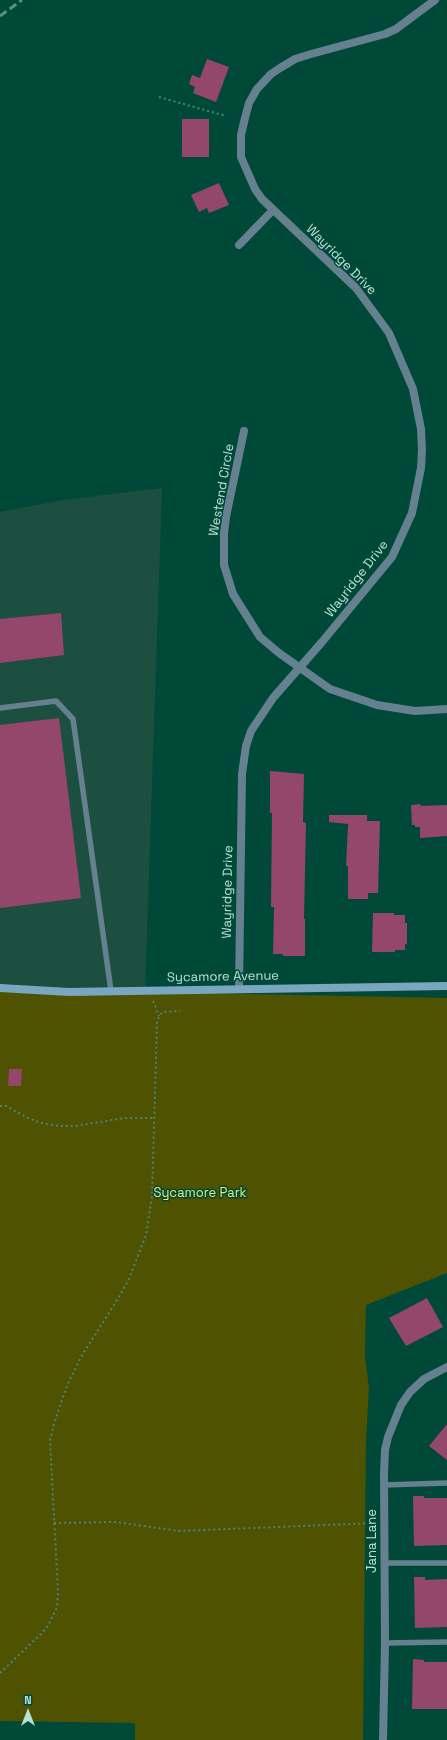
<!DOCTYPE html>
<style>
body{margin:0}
#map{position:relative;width:447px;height:1740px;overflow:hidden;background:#004939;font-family:"Space Grotesk",sans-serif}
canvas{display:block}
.north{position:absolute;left:8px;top:1692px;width:40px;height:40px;-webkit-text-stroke:3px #004939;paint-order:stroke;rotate:0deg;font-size:11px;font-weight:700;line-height:16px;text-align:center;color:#bae0d3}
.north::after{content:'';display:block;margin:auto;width:14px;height:18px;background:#bae0d3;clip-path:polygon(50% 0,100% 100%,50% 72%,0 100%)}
</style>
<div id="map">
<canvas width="447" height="1740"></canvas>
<div class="north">N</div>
</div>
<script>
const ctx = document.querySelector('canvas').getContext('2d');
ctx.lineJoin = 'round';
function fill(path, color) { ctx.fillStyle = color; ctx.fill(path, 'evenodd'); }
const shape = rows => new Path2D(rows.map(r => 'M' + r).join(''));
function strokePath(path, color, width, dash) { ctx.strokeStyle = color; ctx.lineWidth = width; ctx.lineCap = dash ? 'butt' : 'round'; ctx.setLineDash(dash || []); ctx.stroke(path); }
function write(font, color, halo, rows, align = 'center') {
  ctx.font = font + ' "Space Grotesk",sans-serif'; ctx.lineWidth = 3; ctx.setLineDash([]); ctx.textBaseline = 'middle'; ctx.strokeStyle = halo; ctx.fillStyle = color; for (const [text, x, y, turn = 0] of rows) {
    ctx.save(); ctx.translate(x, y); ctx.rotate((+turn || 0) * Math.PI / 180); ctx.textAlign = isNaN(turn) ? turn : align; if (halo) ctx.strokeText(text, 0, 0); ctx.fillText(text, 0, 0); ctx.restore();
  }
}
fill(shape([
 [162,488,145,990,0,988,0,512,63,500]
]), '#1d4f41');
fill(shape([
 [0,989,447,998,447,1273,366,1305,365,1357,369,1388,366,1440,363,1740,135,1740,135,1723,0,1721]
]), '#4f5200');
fill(shape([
 [207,59,229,67,216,102,193,93,195,87,189,84,192,75,200,78],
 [182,119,209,119,209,157,182,157],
 [219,183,229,205,209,213,207,208,199,212,191,195],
 [61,613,64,655,0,663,0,619],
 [59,718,81,898,0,908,0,725],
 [270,771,304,774,303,822,306,823,304,919,305,919,305,956,283,956,283,954,273,954,274,907,271,907,272,813,270,813],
 [420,804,421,806,447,805,447,836,420,838,420,827,415,827,415,825,412,825,411,805],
 [329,815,367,815,367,821,380,821,378,893,368,893,368,899,348,899,348,866,346,866,348,824,329,822],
 [373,913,394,913,394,915,405,915,405,923,407,923,407,944,405,944,405,950,395,950,395,952,372,952],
 [9,1069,22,1069,21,1086,8,1086],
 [427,1298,443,1327,406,1346,389,1318],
 [447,1424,447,1460,429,1446],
 [413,1496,424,1496,424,1498,447,1498,447,1545,414,1546],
 [414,1577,425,1577,425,1580,447,1579,447,1627,415,1628],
 [413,1659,424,1660,424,1662,447,1662,447,1709,412,1709]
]), '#93476b');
strokePath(shape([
 [159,97,226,116],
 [153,1001,159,1016],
 [0,1106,6,1106,28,1118,41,1123,59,1126,75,1126,125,1118,153,1118],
 [54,1523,116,1522,179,1531,376,1523],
 [0,1673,42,1633,48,1626,57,1607,58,1592,50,1440,54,1424,66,1388,81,1357,119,1297,129,1279,146,1235,152,1197,157,1023,159,1016,163,1012,180,1011]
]), '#4a8576', 2, [2, 3]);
strokePath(shape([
 [0,708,56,701,73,719,111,991],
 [384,1485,447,1483],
 [385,1563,447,1563],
 [385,1643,447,1642]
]), '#658190', 5.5);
strokePath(shape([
 [239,245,273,210],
 [244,431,226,517,224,533,224,565,233,594,260,637,279,653,330,689,377,705,415,711,447,709],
 [239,989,242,774,246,746,251,731,273,698,322,642,392,557,412,513,421,468,422,450,421,429,413,389,389,333,356,288,262,199,255,189,241,157,241,135,245,118,249,103,257,89,271,74,280,68,295,59,311,54,385,34,396,29,435,0],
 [383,1740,385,1643,384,1473,385,1450,388,1437,401,1405,410,1392,424,1379,447,1367]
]), '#658190', 8);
strokePath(shape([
 [0,988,69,992,447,986]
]), '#79a7bf', 8);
strokePath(shape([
 [0,16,22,0]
]), '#589082', 3, [8, 4]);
write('13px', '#bae0d3', '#004939', [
 ["Wayridge Drive",341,260,45],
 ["Westend Circle",222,490,-80],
 ["Wayridge Drive",357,579,-52],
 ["Wayridge Drive",228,892,-89],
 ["Sycamore Avenue",223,977,-1],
 ["Jana Lane",372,1541,-90]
]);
write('13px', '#e3eb76', '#004939', [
 ["Sycamore Park",200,1193]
]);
</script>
